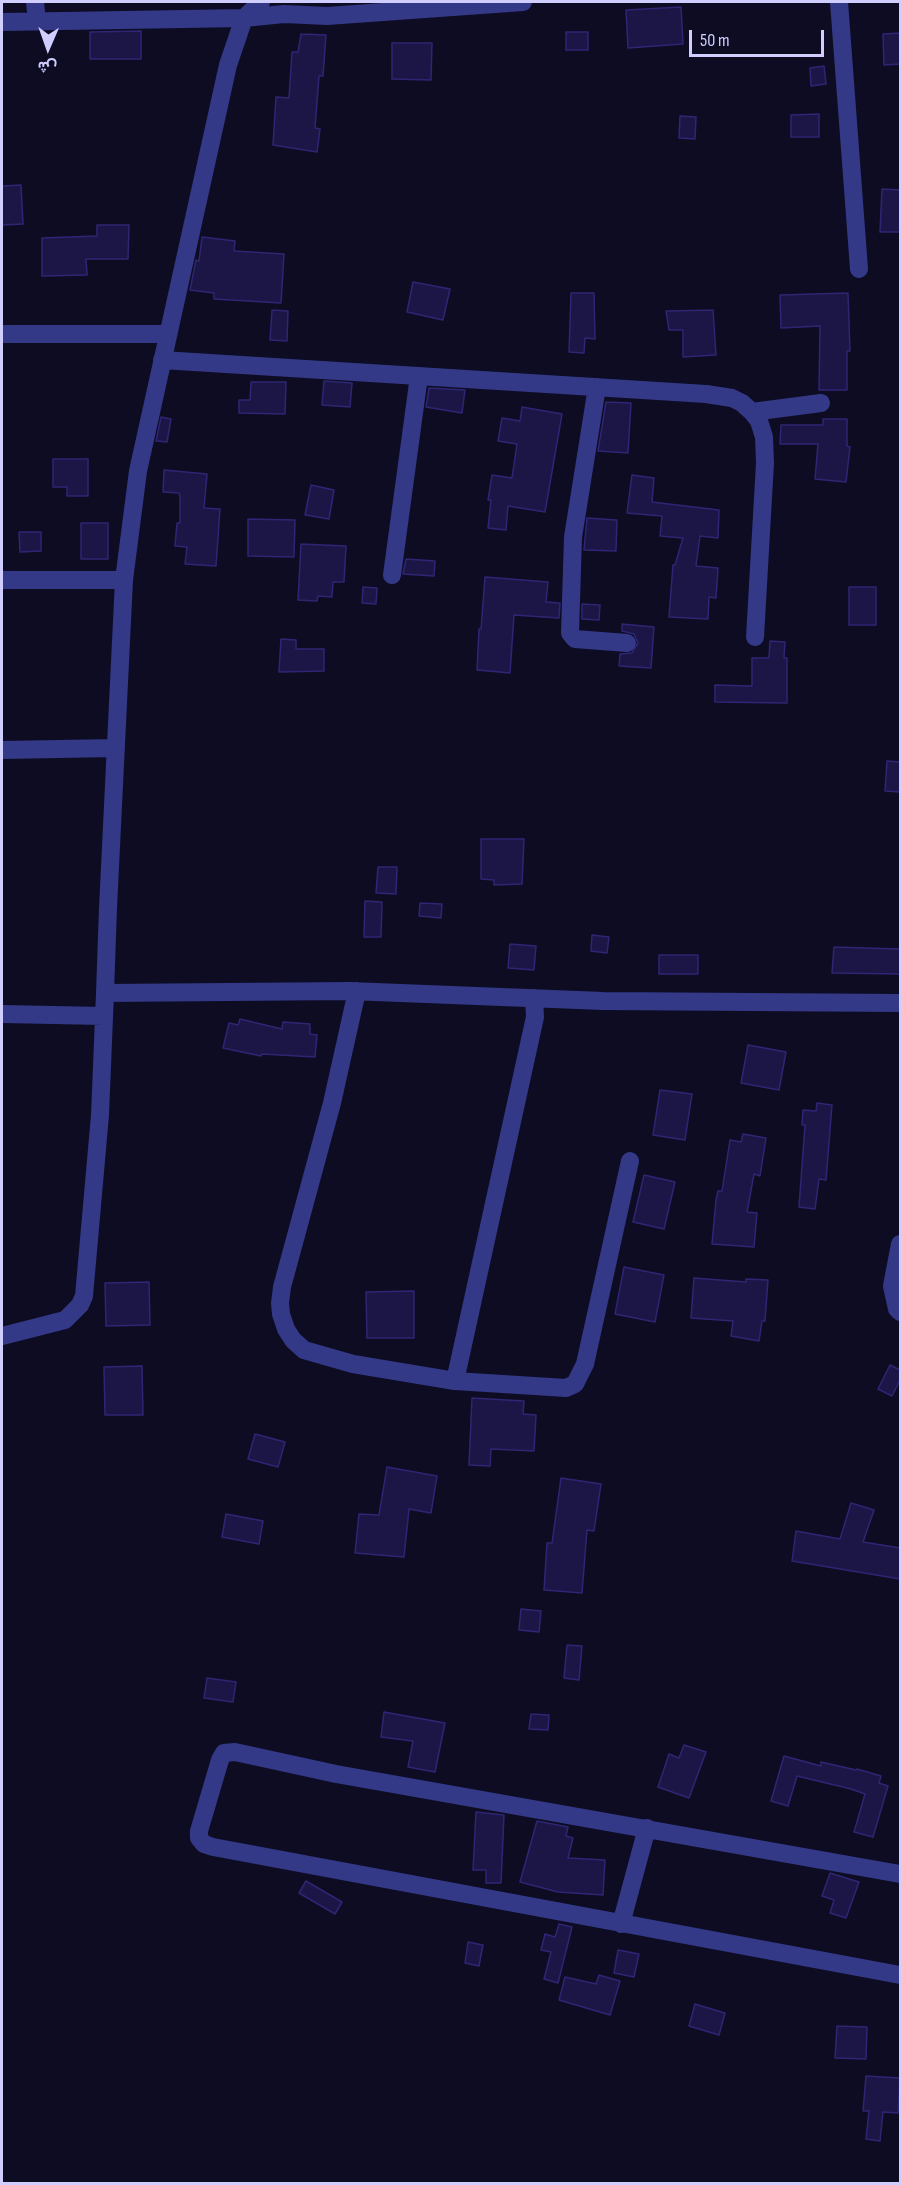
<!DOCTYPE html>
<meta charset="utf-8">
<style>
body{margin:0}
#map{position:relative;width:902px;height:2185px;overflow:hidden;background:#0d0c23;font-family:"Sofia Sans Condensed",Vazirmatn,sans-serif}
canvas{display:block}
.frame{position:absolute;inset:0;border:3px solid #cfceff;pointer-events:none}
.north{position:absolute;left:18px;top:18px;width:60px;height:60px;-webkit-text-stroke:4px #0d0c23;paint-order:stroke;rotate:182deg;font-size:16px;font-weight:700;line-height:24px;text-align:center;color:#cfceff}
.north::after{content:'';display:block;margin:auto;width:21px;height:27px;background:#cfceff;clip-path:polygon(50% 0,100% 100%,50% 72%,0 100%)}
.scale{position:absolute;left:689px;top:30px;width:135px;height:27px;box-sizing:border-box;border:3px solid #cfceff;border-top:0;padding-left:8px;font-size:18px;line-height:21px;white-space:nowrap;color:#cfceff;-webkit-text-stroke:4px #0d0c23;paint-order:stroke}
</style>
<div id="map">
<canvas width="902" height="2185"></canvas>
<div class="frame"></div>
<div class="north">ش</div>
<div class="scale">50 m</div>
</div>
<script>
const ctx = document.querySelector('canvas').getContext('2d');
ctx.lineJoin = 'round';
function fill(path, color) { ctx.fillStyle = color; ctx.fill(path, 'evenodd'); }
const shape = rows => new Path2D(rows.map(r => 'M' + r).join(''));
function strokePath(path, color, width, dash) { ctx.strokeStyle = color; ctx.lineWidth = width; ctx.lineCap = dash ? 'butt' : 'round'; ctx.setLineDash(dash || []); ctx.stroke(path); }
const building = shape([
 [681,7,683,44,628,48,626,10,681,7],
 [141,31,141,59,90,59,90,32,141,31],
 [566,32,588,32,588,50,566,50,566,32],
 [900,33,900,64,884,65,883,34,900,33],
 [301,34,326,35,323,76,319,76,315,128,320,129,317,152,273,145,276,97,289,98,292,52,298,52,301,34],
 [392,43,432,43,431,80,392,79,392,43],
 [824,66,826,84,811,86,810,68,824,66],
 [819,114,819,137,791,137,791,115,819,114],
 [680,116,696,117,695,139,679,138,680,116],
 [21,185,23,224,2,225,2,186,21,185],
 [882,189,900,190,900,232,880,232,882,189],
 [97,225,129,225,128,259,86,259,87,275,42,276,42,238,97,236,97,225],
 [202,237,235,241,234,251,284,254,281,303,214,299,214,293,190,290,196,260,199,261,202,237],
 [413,282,450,289,443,320,407,312,413,282],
 [571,293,594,293,595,339,585,338,584,353,569,352,571,293],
 [848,293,850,351,847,351,847,390,819,390,820,326,781,328,780,295,848,293],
 [272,310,288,311,287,341,270,340,272,310],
 [713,310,716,355,683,357,683,330,669,330,666,311,713,310],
 [324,381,352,383,350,407,322,405,324,381],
 [251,382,286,382,285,414,239,413,239,400,250,400,251,382],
 [429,388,465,390,462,413,426,407,429,388],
 [606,402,631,403,628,453,598,451,606,402],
 [522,407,562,414,545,512,508,506,506,530,488,528,491,500,488,500,492,475,512,478,517,444,498,441,502,418,520,421,522,407],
 [161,417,171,419,167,442,156,441,161,417],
 [823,419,847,419,847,446,850,447,846,482,815,479,818,444,780,444,781,425,823,425,823,419],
 [53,459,88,459,88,496,67,496,67,487,53,487,53,459],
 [164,470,207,474,204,508,220,509,216,566,185,564,187,547,175,546,177,523,180,523,180,497,179,493,163,492,164,470],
 [632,475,654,478,652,502,719,510,718,538,700,536,696,566,718,568,716,598,709,597,708,619,669,617,673,565,675,565,683,538,660,536,662,516,627,513,632,475],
 [311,485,334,490,329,519,305,515,311,485],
 [587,518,617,520,616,551,584,550,587,518],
 [248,519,295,520,294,557,248,556,248,519],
 [81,523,108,523,108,559,81,559,81,523],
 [19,532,41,532,41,551,20,552,19,532],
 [301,544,346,546,344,582,333,582,332,597,318,596,317,601,298,600,301,544],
 [406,559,435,561,434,576,403,574,406,559],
 [485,577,548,582,546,602,560,603,559,618,514,615,510,673,477,670,479,629,481,629,485,577],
 [363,587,377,588,376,604,362,603,363,587],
 [849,587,876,587,876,625,849,625,849,587],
 [582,604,600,605,599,620,582,619,582,604],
 [622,624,654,627,651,668,619,666,620,654,632,653,638,643,634,634,622,631,622,624],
 [281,639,296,640,296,649,324,649,324,671,279,672,281,639],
 [770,641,785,642,784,658,787,658,787,703,715,702,715,685,752,686,752,658,769,658,770,641],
 [887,761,900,762,900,792,885,791,887,761],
 [481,839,524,839,522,884,494,885,494,880,481,879,481,839],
 [378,867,397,867,396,894,376,893,378,867],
 [365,901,382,902,381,937,364,937,365,901],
 [420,903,442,904,441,918,419,916,420,903],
 [592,935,609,937,607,953,591,951,592,935],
 [510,944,536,946,534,970,508,968,510,944],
 [834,947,900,949,900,974,832,973,834,947],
 [659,955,698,955,698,974,659,974,659,955],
 [240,1019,282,1029,283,1022,310,1024,310,1034,317,1035,315,1057,262,1054,261,1056,223,1048,229,1023,238,1025,240,1019],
 [748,1045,786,1052,779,1090,741,1083,748,1045],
 [660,1090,692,1094,685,1140,653,1135,660,1090],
 [817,1103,832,1105,826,1180,819,1179,815,1209,799,1207,805,1125,802,1125,803,1110,816,1111,817,1103],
 [743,1134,766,1138,760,1176,754,1174,747,1212,757,1213,754,1247,712,1244,716,1200,718,1191,722,1191,730,1140,741,1142,743,1134],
 [644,1175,675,1182,664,1229,633,1222,644,1175],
 [624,1267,664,1275,655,1322,615,1314,624,1267],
 [694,1278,746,1282,746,1279,768,1280,765,1321,762,1321,759,1341,731,1336,733,1321,691,1318,694,1278],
 [149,1282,150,1325,106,1326,105,1283,149,1282],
 [414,1291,414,1338,367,1338,366,1292,414,1291],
 [890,1365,900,1370,900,1380,892,1396,878,1389,890,1365],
 [142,1366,143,1415,105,1415,104,1367,142,1366],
 [472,1398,524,1401,523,1414,536,1415,534,1451,491,1449,490,1466,469,1465,472,1398],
 [255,1434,285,1442,278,1467,248,1459,255,1434],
 [387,1467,437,1476,431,1513,409,1509,404,1557,355,1553,359,1514,379,1515,387,1467],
 [561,1478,601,1484,594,1531,587,1530,582,1593,544,1590,547,1543,552,1543,561,1478],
 [851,1503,874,1510,863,1542,900,1548,900,1579,792,1561,796,1531,840,1539,851,1503],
 [226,1514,263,1521,259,1544,222,1537,226,1514],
 [521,1609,541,1611,539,1632,519,1630,521,1609],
 [567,1645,582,1646,579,1680,564,1678,567,1645],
 [207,1678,236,1682,233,1702,204,1698,207,1678],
 [384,1712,445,1723,435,1772,408,1767,413,1741,381,1737,384,1712],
 [531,1714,549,1715,548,1730,529,1729,531,1714],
 [684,1745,706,1752,689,1798,658,1787,669,1754,679,1758,684,1745],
 [784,1756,821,1766,821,1762,856,1770,857,1769,881,1776,879,1783,888,1786,873,1837,854,1832,865,1794,851,1789,797,1776,788,1806,771,1801,784,1756],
 [476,1812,504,1815,501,1883,486,1883,486,1870,473,1870,476,1812],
 [537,1821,568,1827,566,1836,573,1838,568,1858,605,1860,603,1895,558,1892,520,1882,537,1821],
 [830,1873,859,1882,846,1918,830,1913,834,1900,822,1896,830,1873],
 [306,1881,342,1902,335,1914,299,1893,306,1881],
 [559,1924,572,1927,558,1983,544,1979,551,1952,541,1950,545,1934,555,1937,559,1924],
 [468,1942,483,1945,479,1966,465,1963,468,1942],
 [618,1950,639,1954,634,1977,614,1973,618,1950],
 [599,1975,620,1981,610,2015,559,2000,565,1977,596,1984,599,1975],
 [695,2004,725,2013,719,2035,689,2026,695,2004],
 [837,2026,867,2027,866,2059,835,2058,837,2026],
 [866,2076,900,2078,898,2113,883,2112,880,2141,866,2139,869,2111,863,2111,866,2076]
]);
fill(building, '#1b1646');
strokePath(building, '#2e2674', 1.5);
strokePath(shape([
 [35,2,37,21],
 [261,2,244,18,228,65,138,471,124,580,108,908,105,993,350,991,603,1001,900,1003],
 [839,2,859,269],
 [2,22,244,18,284,14,327,16,523,2],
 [2,334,168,334],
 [162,360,706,394,732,398,742,403,752,412,759,421,764,437,765,463,755,637],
 [597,387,573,537,570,633,575,639,627,643],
 [752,412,821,403],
 [392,575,419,376],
 [2,580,124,580],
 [2,750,116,748],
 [357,991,332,1103,282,1287,280,1303,281,1314,286,1329,293,1340,304,1350,353,1364,455,1381,566,1388,575,1384,585,1364,630,1161],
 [2,1014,104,1016],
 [900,1244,892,1286,897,1309,900,1312],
 [2,1336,65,1320,80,1305,84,1296,100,1115,105,993],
 [455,1381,535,1017,534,998],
 [900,1874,336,1774,235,1752,224,1753,220,1760,199,1831,199,1838,204,1844,213,1847,900,1975],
 [621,1924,647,1828]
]), '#333887', 18);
</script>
